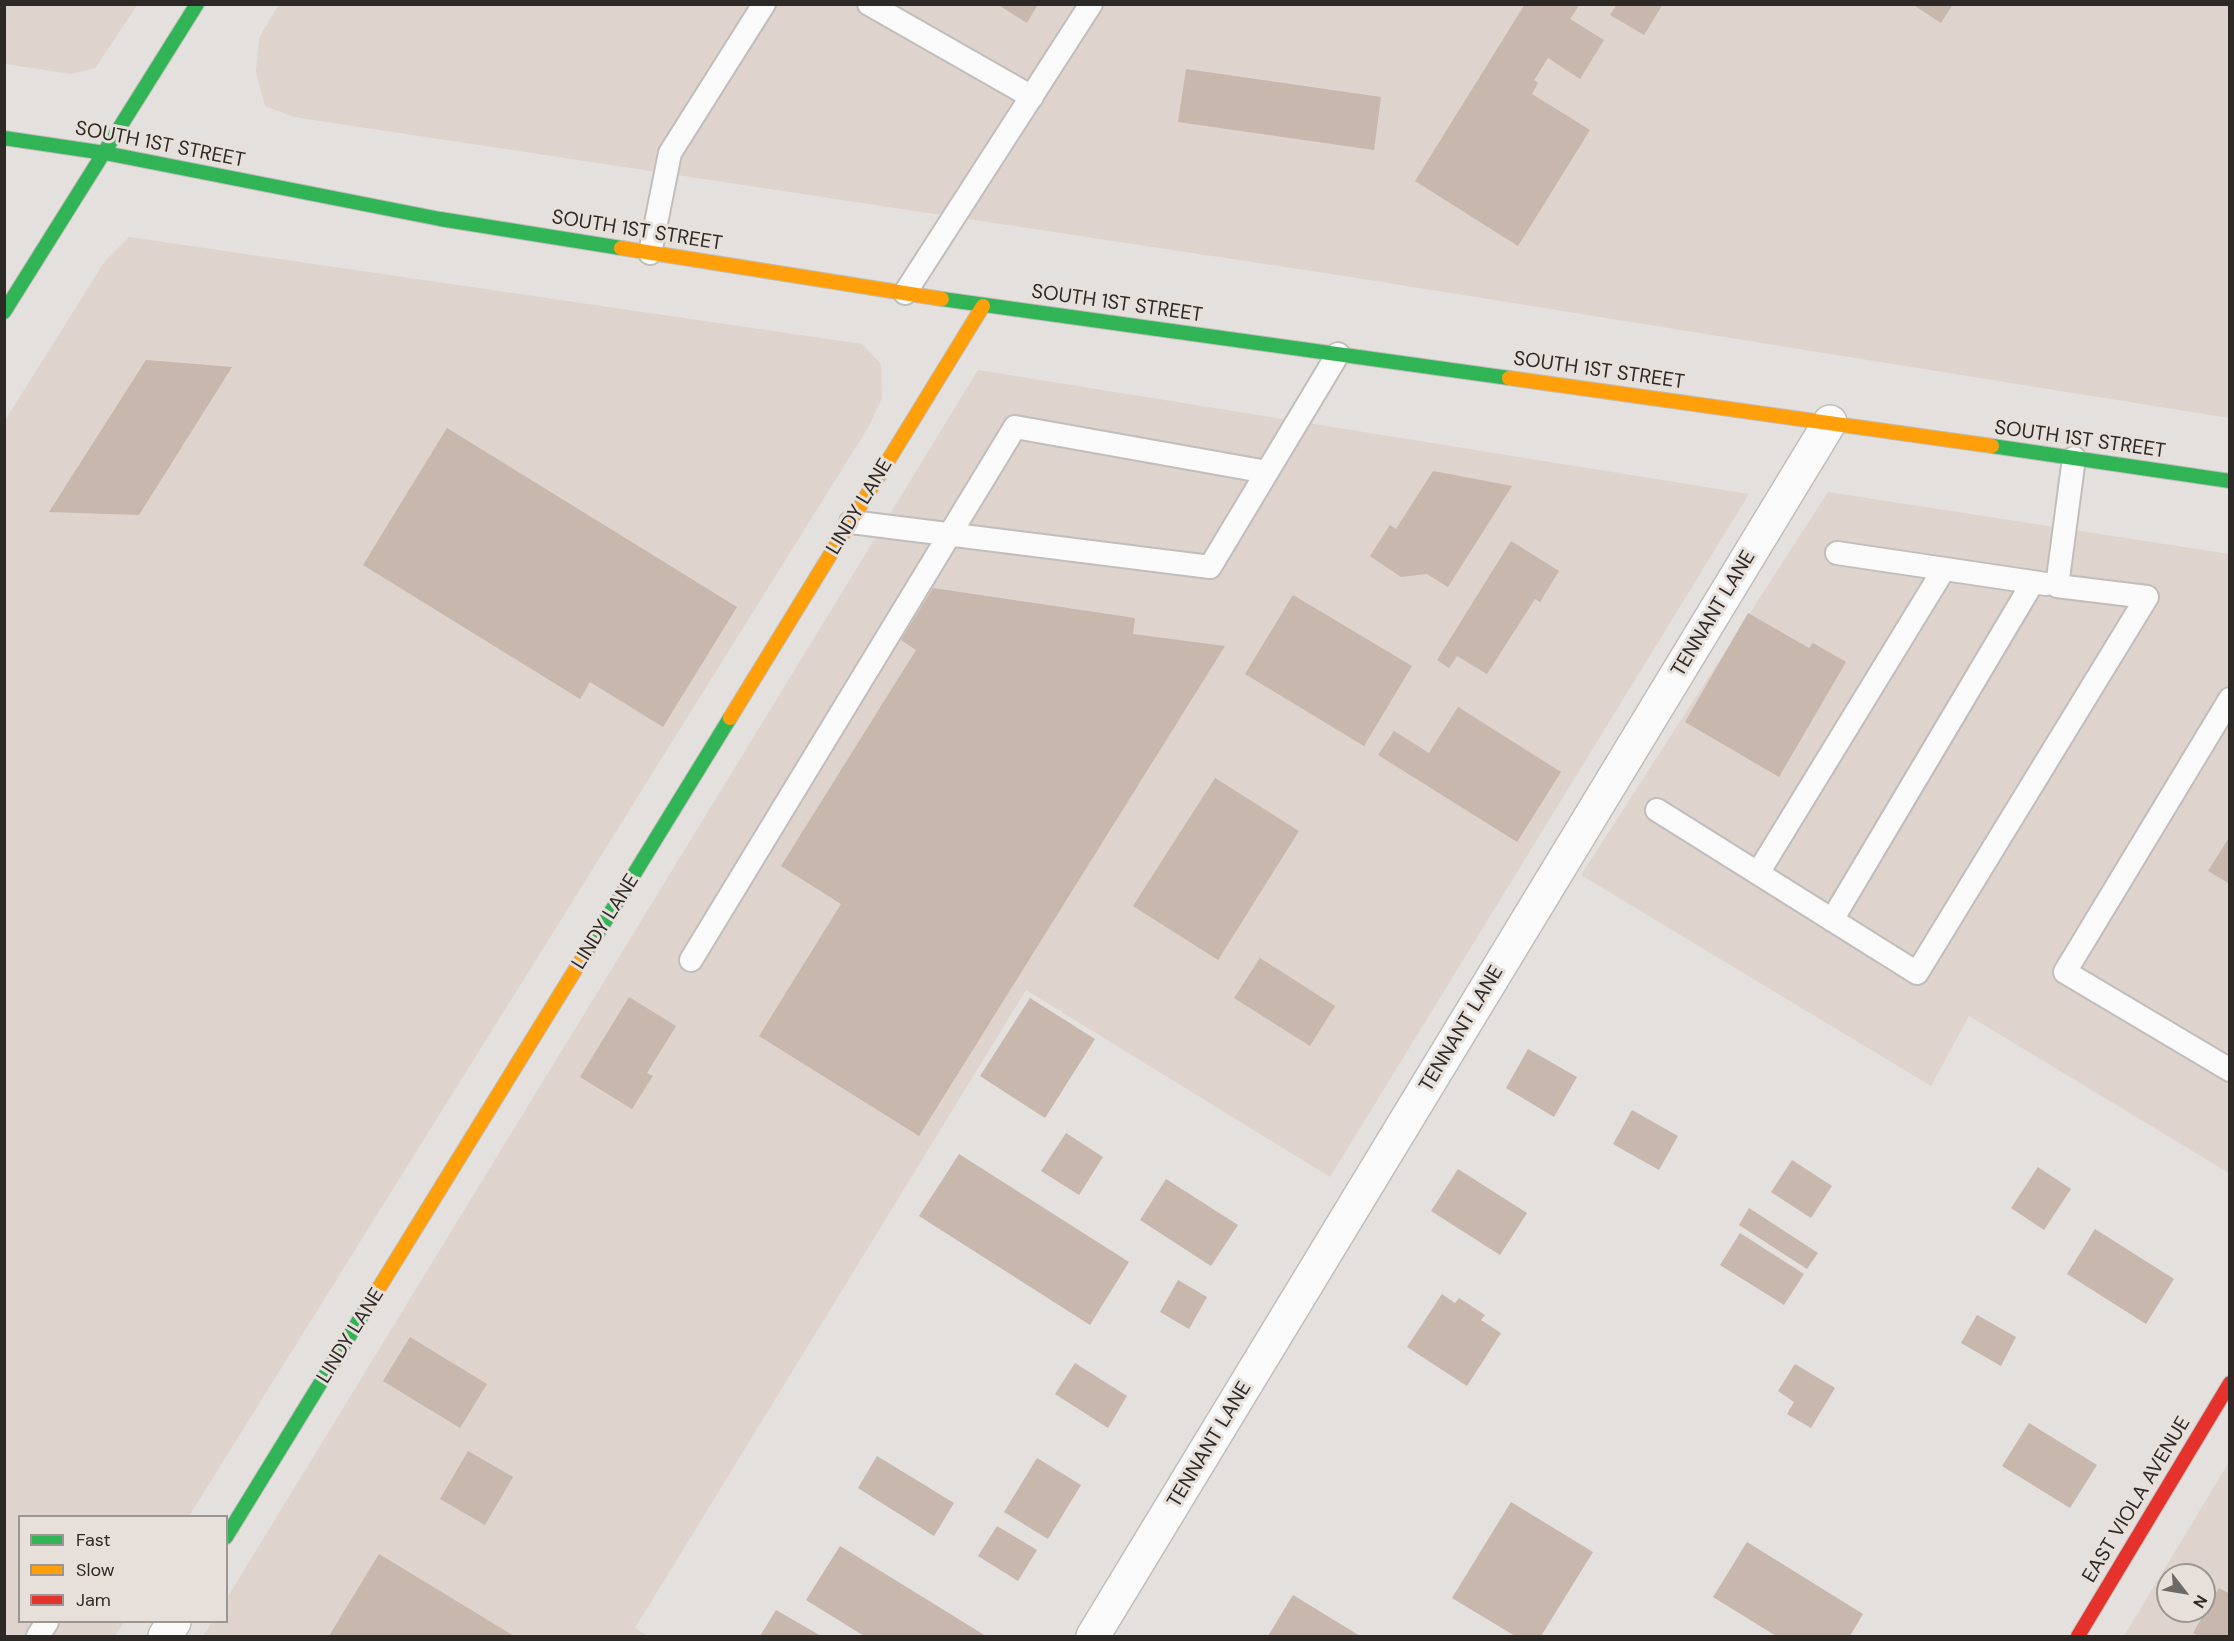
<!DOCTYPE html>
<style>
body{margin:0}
#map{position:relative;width:2234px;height:1641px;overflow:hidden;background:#e4e0dd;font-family:"DM Sans",sans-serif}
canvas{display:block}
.frame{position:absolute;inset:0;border:6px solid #2c2927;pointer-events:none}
.legend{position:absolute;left:18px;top:1515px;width:210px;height:108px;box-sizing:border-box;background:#e7dfda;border:2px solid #9c9692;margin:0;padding:8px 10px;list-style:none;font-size:18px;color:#2c2927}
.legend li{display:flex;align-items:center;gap:12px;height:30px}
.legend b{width:30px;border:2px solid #9c9692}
.north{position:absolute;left:2156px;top:1563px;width:60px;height:60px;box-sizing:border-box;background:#e7dfda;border:2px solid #9c9692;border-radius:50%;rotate:121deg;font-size:16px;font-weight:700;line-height:24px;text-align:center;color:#2c2927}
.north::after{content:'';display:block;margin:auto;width:21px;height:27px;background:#6c6967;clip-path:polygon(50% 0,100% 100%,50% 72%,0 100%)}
</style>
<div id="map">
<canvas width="2234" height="1641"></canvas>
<div class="frame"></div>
<ul class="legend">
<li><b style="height:8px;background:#30b455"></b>Fast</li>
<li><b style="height:8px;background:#ff9f0a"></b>Slow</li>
<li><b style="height:8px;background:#e5322d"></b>Jam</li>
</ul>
<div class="north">N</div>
</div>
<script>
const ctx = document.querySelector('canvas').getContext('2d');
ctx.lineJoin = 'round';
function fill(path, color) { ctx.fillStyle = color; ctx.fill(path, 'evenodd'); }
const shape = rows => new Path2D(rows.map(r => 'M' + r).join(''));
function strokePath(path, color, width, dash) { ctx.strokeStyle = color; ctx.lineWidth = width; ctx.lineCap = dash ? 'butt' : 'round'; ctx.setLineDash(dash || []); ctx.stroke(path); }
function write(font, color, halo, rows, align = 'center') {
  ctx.font = font + ' "DM Sans",sans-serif'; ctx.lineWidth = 6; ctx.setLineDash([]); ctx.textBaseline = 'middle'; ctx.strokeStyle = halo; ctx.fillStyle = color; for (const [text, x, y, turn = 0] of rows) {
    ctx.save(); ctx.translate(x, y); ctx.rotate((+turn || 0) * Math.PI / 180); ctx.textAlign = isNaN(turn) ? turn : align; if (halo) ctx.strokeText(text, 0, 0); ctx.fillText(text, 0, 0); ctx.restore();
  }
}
fill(shape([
 [5,4,137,4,137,5,95,68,72,74,5,64],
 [279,4,2229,5,2229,418,1351,277,294,117,265,106,256,72,259,38],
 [129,237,862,344,881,364,882,398,869,426,189,1516,20,1516,20,1622,124,1622,115,1636,5,1636,4,422,105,261],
 [978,370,1749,494,1330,1177,1026,990,635,1628,648,1636,203,1636,212,1622,226,1622,227,1598],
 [1828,492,2229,554,2229,1173,1969,1016,1931,1086,1581,875],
 [2229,1462,2229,1636,2124,1636],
 [2168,1575,2204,1575,2204,1611,2168,1611]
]), '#ded3cd');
fill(shape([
 [997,4,1038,4,1027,23],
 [1525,4,1575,4,1578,7,1570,19,1604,40,1580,79,1548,58,1534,80,1538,83,1532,94,1590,130,1518,246,1415,181],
 [1617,4,1663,4,1644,35,1610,15],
 [1912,4,1953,4,1941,23],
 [1186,69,1381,97,1374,150,1178,122],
 [146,360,232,367,139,515,49,512],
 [447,428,737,607,663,727,590,682,580,699,363,565],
 [1433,471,1512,486,1448,587,1427,574,1401,577,1370,556,1390,525,1396,529],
 [1511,541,1559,571,1540,602,1535,599,1487,674,1457,656,1449,668,1437,660],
 [933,588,1135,618,1133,634,1225,646,919,1136,759,1036,841,904,781,866,916,650,901,640],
 [1293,595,1412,666,1364,746,1245,674],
 [1748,613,1809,648,1813,643,1846,662,1779,777,1685,722],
 [1458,707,1561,772,1517,842,1378,755,1394,731,1429,753],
 [1215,778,1299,831,1218,960,1133,906],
 [2230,836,2230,884,2208,871],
 [1260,958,1335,1006,1310,1046,1234,998],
 [629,997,676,1026,647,1073,653,1076,632,1109,580,1077],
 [1030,998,1095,1039,1045,1118,980,1076],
 [1528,1049,1577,1077,1554,1117,1506,1088],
 [1632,1110,1678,1136,1659,1170,1613,1144],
 [1066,1133,1103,1157,1079,1195,1041,1171],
 [959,1154,1129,1262,1090,1325,919,1216],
 [1792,1160,1832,1186,1811,1218,1771,1192],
 [2038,1167,2071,1189,2044,1230,2011,1208],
 [1458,1169,1527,1213,1500,1255,1431,1211],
 [1166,1179,1238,1225,1211,1266,1140,1220],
 [1749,1208,1818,1253,1807,1269,1739,1225],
 [2095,1229,2174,1279,2146,1324,2067,1274],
 [1740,1233,1804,1274,1784,1305,1720,1265],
 [1178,1280,1207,1297,1189,1329,1160,1312],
 [1442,1294,1455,1303,1459,1298,1485,1315,1481,1320,1501,1333,1467,1386,1407,1347],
 [1977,1315,2016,1337,2001,1366,1961,1343],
 [410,1337,487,1384,460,1428,383,1381],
 [1075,1363,1127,1396,1108,1428,1055,1394],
 [1795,1364,1835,1388,1811,1428,1787,1414,1794,1402,1778,1391],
 [2029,1423,2097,1465,2070,1508,2002,1466],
 [468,1451,513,1477,485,1525,440,1499],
 [877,1456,954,1503,934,1536,858,1488],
 [1037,1458,1081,1485,1048,1539,1004,1512],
 [1511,1502,1593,1552,1541,1636,1515,1636,1452,1598],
 [997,1526,1037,1550,1018,1581,978,1556],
 [1747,1542,1863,1614,1850,1636,1776,1636,1713,1597],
 [840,1546,986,1636,864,1636,806,1600],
 [379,1554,514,1636,329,1636],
 [2219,1588,2230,1594,2230,1636,2199,1636,2193,1633],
 [1293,1595,1360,1636,1268,1636],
 [776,1610,821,1636,760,1636]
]), '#c7b7ac');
const lane = shape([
 [869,4,1032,97],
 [650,253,670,153,764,4],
 [905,293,1091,4],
 [851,522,1210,567,1338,354],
 [1837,553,2046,584],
 [2230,699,2065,972,2230,1070],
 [1657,810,1917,973,2147,597,2057,586,2074,458],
 [1758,873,1944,569],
 [1832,920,2033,582],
 [691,960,1015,427,1267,472],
 [38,1636,47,1622]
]);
const street = shape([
 [165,1636,174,1622],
 [1093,1636,1830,422]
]);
const fast = shape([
 [4,138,105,153,440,219,621,248],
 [942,299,1509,378],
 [4,312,197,4],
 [1992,446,2230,481],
 [585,954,730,718],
 [226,1537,369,1304]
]);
const slow = shape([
 [621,248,942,299],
 [1509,378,1992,446],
 [730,718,983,306],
 [369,1304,585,954]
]);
const jam = shape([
 [2078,1636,2230,1383]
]);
strokePath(lane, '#c1bdbb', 26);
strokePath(street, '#c1bdbb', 36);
strokePath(fast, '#c1bdbb', 16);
strokePath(slow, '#c1bdbb', 16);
strokePath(jam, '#c1bdbb', 16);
strokePath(lane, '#fbfafa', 22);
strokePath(street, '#fbfafa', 33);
strokePath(fast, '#30b455', 14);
strokePath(slow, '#ff9f0a', 14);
strokePath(jam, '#e5322d', 14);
write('20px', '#2c2927', '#e7dfda', [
 ["SOUTH 1ST STREET",160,145,11],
 ["SOUTH 1ST STREET",637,231,9],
 ["SOUTH 1ST STREET",1117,304,8],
 ["SOUTH 1ST STREET",1599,371,8],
 ["SOUTH 1ST STREET",2080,440,8],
 ["LINDY LANE",860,507,-59],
 ["TENNANT LANE",1714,614,-59],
 ["LINDY LANE",606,922,-58],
 ["TENNANT LANE",1462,1029,-59],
 ["LINDY LANE",351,1336,-58],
 ["TENNANT LANE",1210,1445,-59],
 ["EAST VIOLA AVENUE",2137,1500,-59]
]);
</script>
